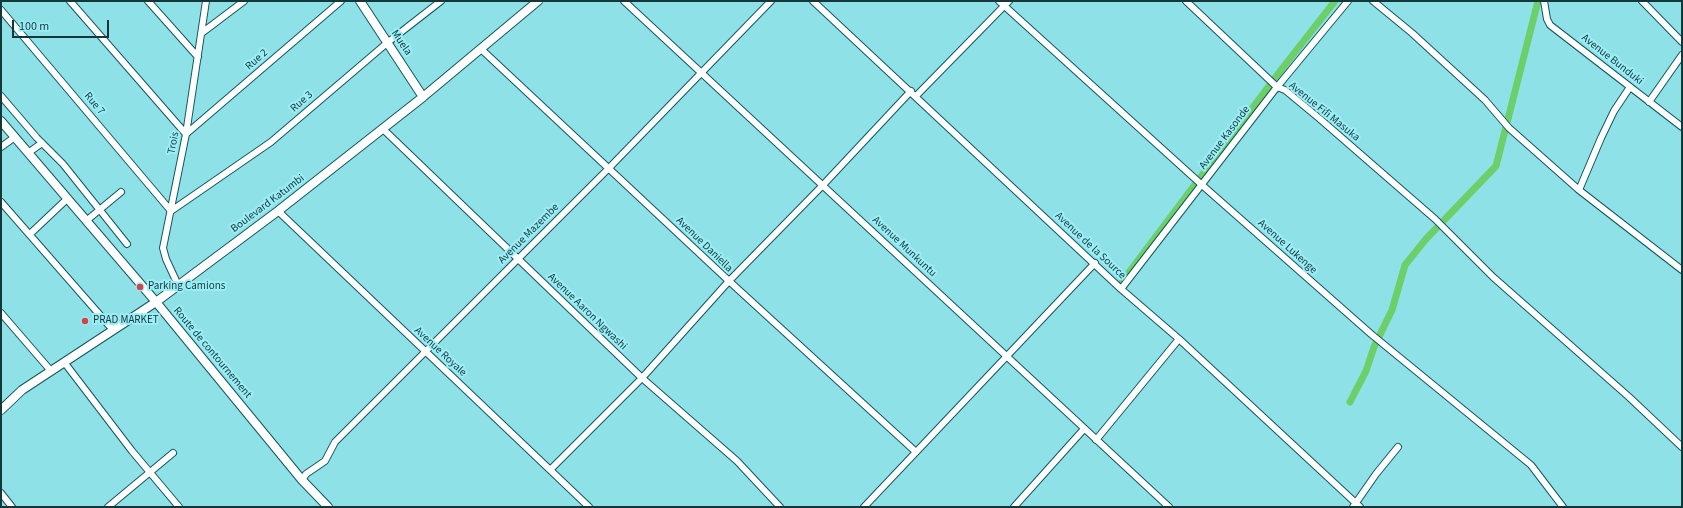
<!DOCTYPE html>
<style>
body{margin:0}
#map{position:relative;width:1683px;height:508px;overflow:hidden;background:#8fe1e8;font-family:"Source Sans 3",sans-serif}
canvas{display:block}
.frame{position:absolute;inset:0;border:2px solid #14373a;pointer-events:none}
.scale{position:absolute;left:12px;top:20px;width:97px;height:18px;box-sizing:border-box;border:2px solid #14373a;border-top:0;padding-left:5px;font-size:12px;line-height:14px;white-space:nowrap;color:#14373a;-webkit-text-stroke:3px #9ceef6;paint-order:stroke}
</style>
<div id="map">
<canvas width="1683" height="508"></canvas>
<div class="frame"></div>
<div class="scale">100 m</div>
</div>
<script>
const ctx = document.querySelector('canvas').getContext('2d');
ctx.lineJoin = 'round';
const shape = rows => new Path2D(rows.map(r => 'M' + r).join(''));
function strokePath(path, color, width, dash) { ctx.strokeStyle = color; ctx.lineWidth = width; ctx.lineCap = dash ? 'butt' : 'round'; ctx.setLineDash(dash || []); ctx.stroke(path); }
function write(font, color, halo, rows, align = 'center') {
  ctx.font = font + ' "Source Sans 3",sans-serif'; ctx.lineWidth = 4; ctx.setLineDash([]); ctx.textBaseline = 'middle'; ctx.strokeStyle = halo; ctx.fillStyle = color; for (const [text, x, y, turn = 0] of rows) {
    ctx.save(); ctx.translate(x, y); ctx.rotate((+turn || 0) * Math.PI / 180); ctx.textAlign = isNaN(turn) ? turn : align; if (halo) ctx.strokeText(text, 0, 0); ctx.fillText(text, 0, 0); ctx.restore();
  }
}
strokePath(shape([
 [1121,283,1281,70,1335,1],
 [1350,402,1366,371,1374,347,1392,310,1405,265,1426,239,1496,166,1538,1]
]), '#6ccf6a', 7);
const minor = shape([
 [70,1,186,134,341,1],
 [148,1,198,57],
 [624,1,1169,507],
 [813,1,1121,289,1179,339,1360,507],
 [999,1,1202,185,1371,334,1531,465,1563,507],
 [1186,1,1277,87,1285,90,1320,119,1435,219,1493,277,1629,397,1682,447],
 [1373,1,1412,33,1485,100,1509,128,1579,190,1682,270],
 [1544,1,1547,19,1550,25,1682,127],
 [1642,1,1682,42],
 [1,10,171,211,271,142,387,43,441,1],
 [203,32,244,1],
 [481,49,729,281,916,452],
 [1,96,37,138,63,164,127,244],
 [916,96,1009,1],
 [1649,102,1682,55],
 [383,129,642,378,737,461,780,507],
 [1,147,15,137],
 [28,153,42,143],
 [1579,190,1601,138,1614,111,1630,87],
 [1,202,113,330],
 [278,211,589,507],
 [86,221,121,192],
 [30,234,67,199],
 [178,285,166,259,163,248,186,134,206,1],
 [1121,289,1277,87,1348,1],
 [1,313,51,371],
 [64,362,132,451,179,507],
 [1096,440,1179,339],
 [550,470,642,378,729,281,823,185,911,91],
 [302,480,306,474,325,461,335,442,609,168,771,1],
 [1,493,12,507],
 [108,507,173,453],
 [864,507,1095,263],
 [1014,507,1084,429],
 [1353,507,1376,474,1398,447]
]);
const tertiary = shape([
 [360,1,423,97],
 [1,121,156,302,302,480,328,507],
 [1,410,22,390,156,302,278,211,423,97,538,1]
]);
strokePath(minor, '#13575d', 8);
strokePath(tertiary, '#13575d', 10);
strokePath(minor, '#fff', 6);
strokePath(tertiary, '#fff', 8);
for (const [x, y, r, color] of [
 [140,287,4,"#d34447"],
 [85,321,4,"#d34447"]
]) { const dot = new Path2D(); dot.arc(x, y, r, 0, 2 * Math.PI); ctx.fillStyle = color; ctx.fill(dot); strokePath(dot, '#9ceef6', 1.5); }
write('11px', '#14373a', '#9ceef6', [
 ["Muela",401,43,56],
 ["Rue 2",257,60,-41],
 ["Avenue Bunduki",1612,60,38],
 ["Rue 3",302,102,-41],
 ["Rue 7",94,104,50],
 ["Avenue Fifi Masuka",1324,112,39],
 ["Avenue Kasonde",1225,138,-53],
 ["Trois",174,143,-79],
 ["Boulevard Katumbi",268,204,-37],
 ["Avenue Mazembe",529,234,-45],
 ["Avenue Daniella",704,245,44],
 ["Avenue de la Source",1090,246,43],
 ["Avenue Munkuntu",904,247,43],
 ["Avenue Lukenge",1287,247,42],
 ["Avenue Aaron Ngwashi",587,312,44],
 ["Avenue Royale",440,352,43],
 ["Route de contournement",212,353,50]
]);
write('11px', '#14373a', '#9ceef6', [
 ["Parking Camions",148,287],
 ["PRAD MARKET",93,321]
], 'left');
</script>
